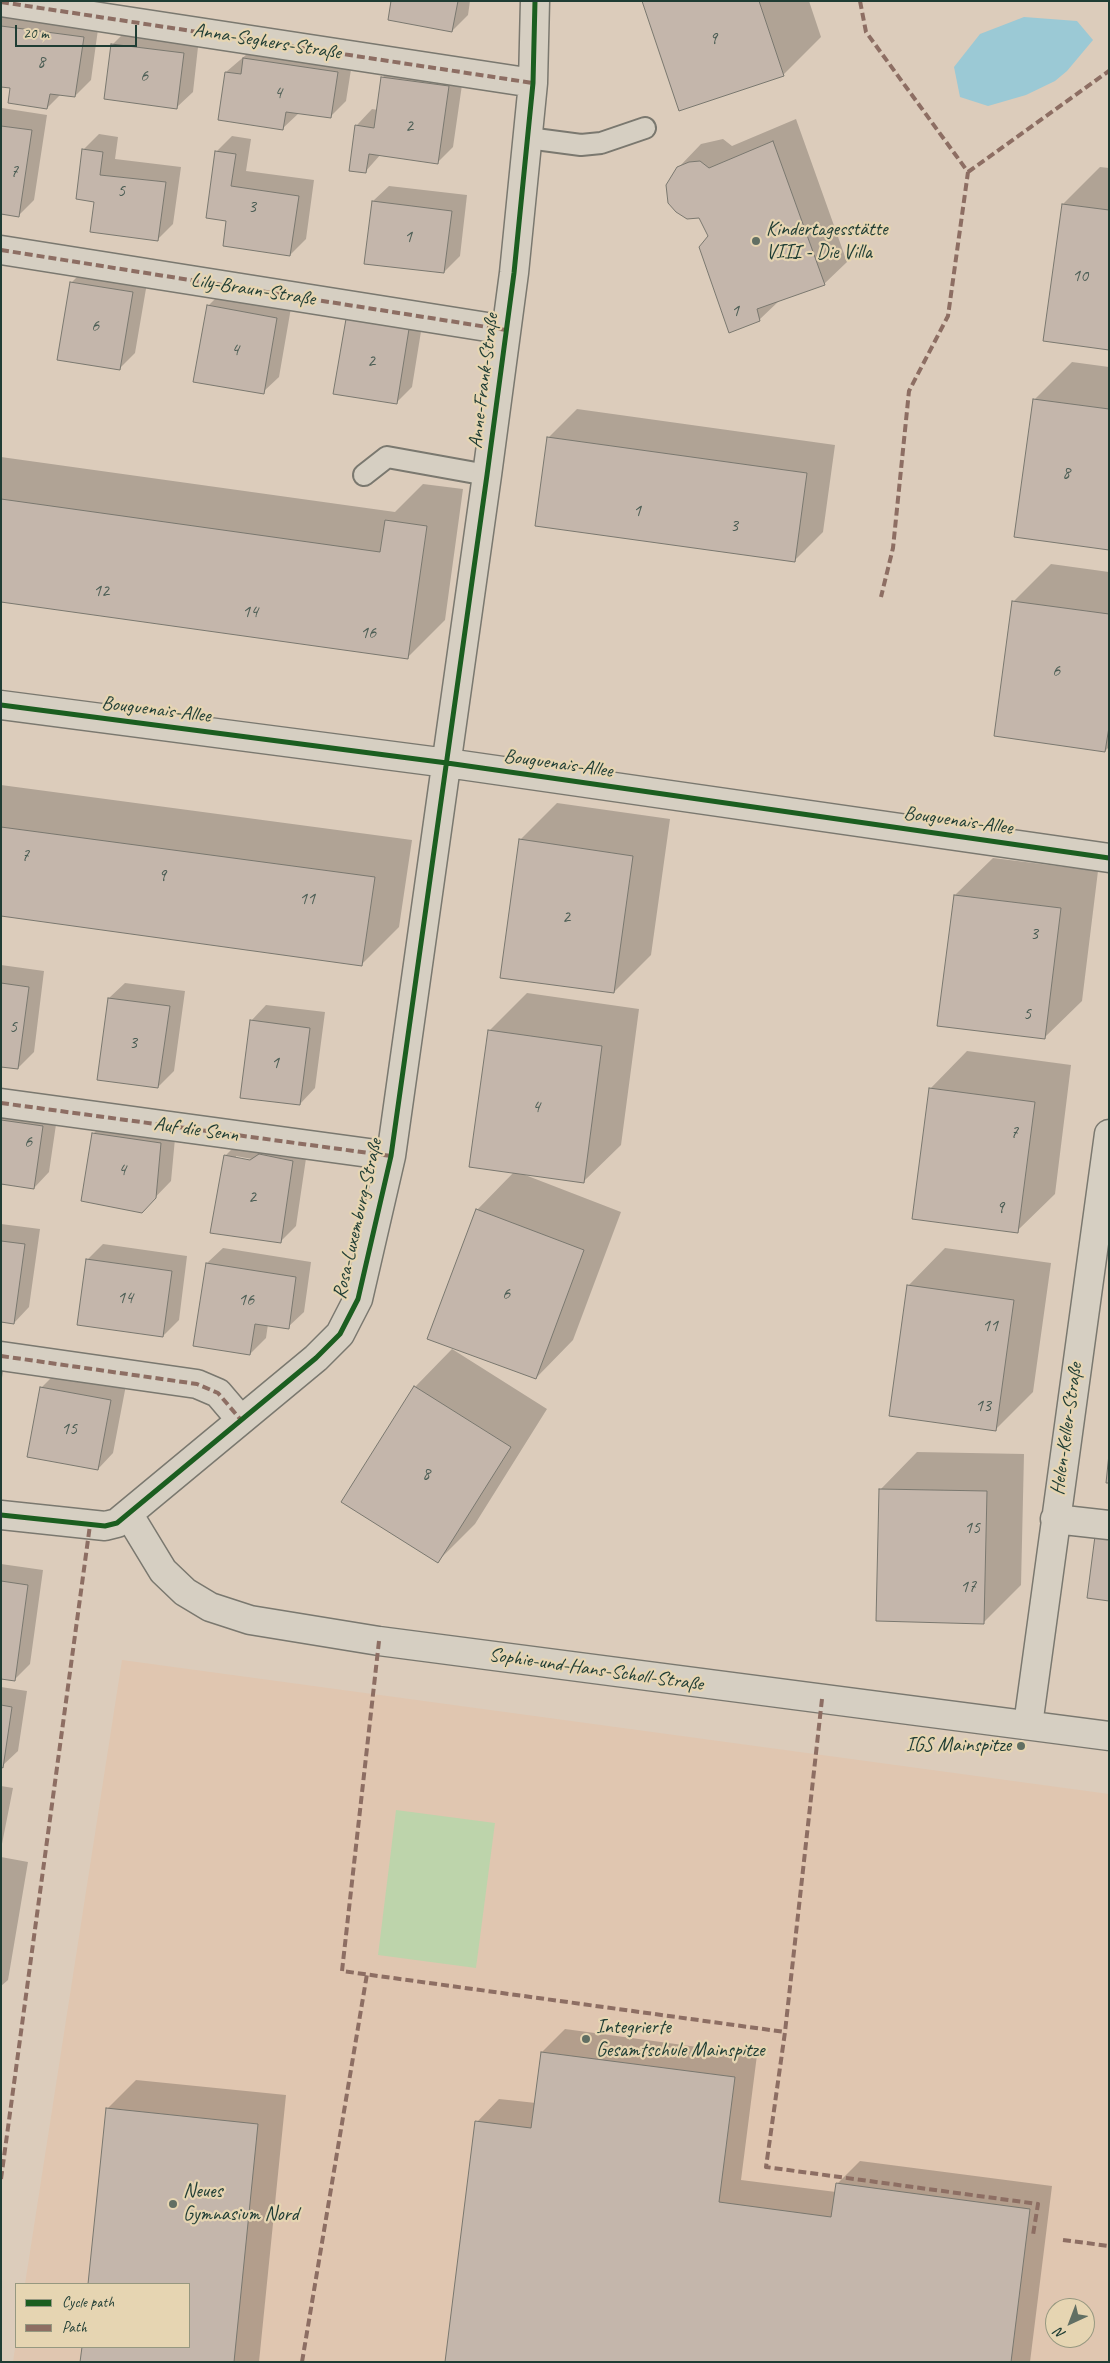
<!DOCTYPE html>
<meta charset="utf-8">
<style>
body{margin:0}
#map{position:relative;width:1110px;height:2363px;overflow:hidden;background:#dcccbb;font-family:Caveat,sans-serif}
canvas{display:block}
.frame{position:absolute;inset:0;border:2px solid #1f3d34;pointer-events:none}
.legend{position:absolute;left:15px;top:2283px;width:175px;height:65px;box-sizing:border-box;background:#e6d5b2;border:1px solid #969880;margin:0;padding:6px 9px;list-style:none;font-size:15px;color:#1f3d34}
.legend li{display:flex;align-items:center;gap:10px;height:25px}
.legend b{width:25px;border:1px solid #969880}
.north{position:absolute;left:1045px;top:2298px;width:50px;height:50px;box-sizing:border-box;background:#e6d5b2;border:1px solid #969880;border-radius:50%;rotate:223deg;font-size:14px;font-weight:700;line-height:20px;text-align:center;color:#1f3d34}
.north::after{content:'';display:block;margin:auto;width:18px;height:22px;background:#616f63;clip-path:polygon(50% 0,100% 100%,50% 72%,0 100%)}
.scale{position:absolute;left:15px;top:25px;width:122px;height:22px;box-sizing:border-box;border:2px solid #1f3d34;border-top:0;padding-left:6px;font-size:15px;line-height:18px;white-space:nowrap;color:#1f3d34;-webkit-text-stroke:4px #e6d5b2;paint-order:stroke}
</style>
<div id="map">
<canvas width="1110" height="2363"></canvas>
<div class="frame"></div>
<ul class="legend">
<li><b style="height:6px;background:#1b5e20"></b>Cycle path</li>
<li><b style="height:6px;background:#8d6e63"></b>Path</li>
</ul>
<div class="north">N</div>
<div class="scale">20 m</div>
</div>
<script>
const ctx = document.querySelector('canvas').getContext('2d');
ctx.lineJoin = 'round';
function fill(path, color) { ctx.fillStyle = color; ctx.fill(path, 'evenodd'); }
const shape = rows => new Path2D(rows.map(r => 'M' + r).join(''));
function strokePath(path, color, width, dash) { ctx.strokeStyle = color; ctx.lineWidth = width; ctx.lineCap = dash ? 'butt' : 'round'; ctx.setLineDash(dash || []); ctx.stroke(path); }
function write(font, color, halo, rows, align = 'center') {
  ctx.font = font + ' Caveat,sans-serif'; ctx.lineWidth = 4.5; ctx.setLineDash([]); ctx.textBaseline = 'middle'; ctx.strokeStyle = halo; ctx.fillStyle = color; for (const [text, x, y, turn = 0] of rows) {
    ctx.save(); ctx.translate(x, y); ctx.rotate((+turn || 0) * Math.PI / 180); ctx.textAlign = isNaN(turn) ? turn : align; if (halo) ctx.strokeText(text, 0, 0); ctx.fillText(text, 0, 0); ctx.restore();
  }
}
fill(shape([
 [122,1660,1109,1794,1109,2362,13,2362,16,2341,16,2347,189,2347,189,2284,25,2284],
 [1055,2308,1085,2308,1085,2338,1055,2338]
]), '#e0c6b0');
fill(shape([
 [396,1810,495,1823,476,1968,378,1955]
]), '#bdd4ab');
fill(shape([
 [1024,17,1077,21,1093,40,1067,71,1055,81,1026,95,988,106,960,97,954,67,980,34]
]), '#9bc9d5');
fill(shape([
 [392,1,470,1,468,15,452,31],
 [644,1,809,1,821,37,783,75],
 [10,9,99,22,91,80,75,96,61,94,47,108,12,87,1,86,1,18],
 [128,29,199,38,193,92,177,107,112,45],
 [260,43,353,57,346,101,330,117,299,113,283,128,226,72],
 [398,62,464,71,453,147,437,163,381,154,365,172,350,170,357,125,372,109,378,110,382,78],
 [2,108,47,115,34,200,19,215,1,213],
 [796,119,847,262,824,284,780,300,759,320,709,236,678,168,701,144,723,139,732,146],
 [99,134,118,137,115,159,181,167,173,224,157,240,95,201,83,150],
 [232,136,251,139,246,171,314,180,306,239,290,255,228,219,216,152],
 [1100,167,1109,168,1109,349,1063,204],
 [389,186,467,195,460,256,444,272,373,201],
 [87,267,148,277,135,353,119,369,71,283],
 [224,290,292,302,279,377,263,392,208,306],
 [362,304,424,313,412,387,396,403,347,319],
 [1072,362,1109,367,1109,549,1034,400],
 [577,409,835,445,823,532,794,561,548,438],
 [1,457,395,512,423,484,463,489,445,620,407,658,1,601],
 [1051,564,1109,572,1109,747,1105,751,1013,602],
 [1,785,412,840,399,927,361,965,1,915],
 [557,803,670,819,651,955,614,992,520,840],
 [993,858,1098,871,1082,1001,1044,1038,939,1024,955,895],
 [1,965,44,971,34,1052,18,1068,1,1066],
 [125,983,185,991,174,1071,158,1087,109,998],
 [527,993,639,1009,621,1145,583,1182,520,1173,621,1212,573,1340,536,1378,477,1210,514,1172,489,1031],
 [266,1005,325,1012,315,1088,300,1104,251,1021],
 [967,1051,1071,1065,1055,1194,1017,1231,930,1089],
 [1,1103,58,1111,49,1172,34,1188,1,1183],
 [109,1118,176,1128,171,1181,142,1211,93,1134],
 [241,1140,308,1145,296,1226,281,1241,225,1156],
 [236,1156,257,1160,256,1162,236,1159],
 [1,1224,40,1229,29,1307,14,1323,1,1321],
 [103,1244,187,1256,179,1320,163,1336,87,1260],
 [223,1248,311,1262,304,1312,288,1327,268,1324,266,1338,250,1354,207,1263],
 [945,1248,1051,1263,1033,1392,995,1430,908,1286],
 [452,1349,547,1409,475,1524,438,1561,415,1387],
 [1,1359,5,1360,1,1384],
 [57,1372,126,1385,113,1453,98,1469,41,1388],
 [917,1452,1024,1454,1021,1585,984,1622,880,1490],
 [1,1564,43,1570,30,1664,15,1679,1,1678],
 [1,1687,27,1691,18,1751,2,1766],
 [1,1786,13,1788,1,1849],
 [1,1857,28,1862,8,1980,1,1986],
 [565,2029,757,2055,741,2180,836,2192,837,2184,860,2161,1052,2186,1030,2362,446,2362,477,2122,499,2099,536,2103,542,2052],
 [136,2080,286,2095,259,2362,82,2362,83,2347,189,2347,189,2284,89,2284,107,2109]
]), '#0003');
const building = shape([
 [391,1,458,1,452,32,388,20,391,1],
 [642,1,759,1,784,76,679,111,642,1],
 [1,26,84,37,75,97,50,94,47,109,8,103,10,88,1,87,1,26],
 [111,44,184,53,177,109,104,99,111,44],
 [243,58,338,72,331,118,286,112,283,130,218,120,225,72,241,74,243,58],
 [381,77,449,86,438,164,369,154,366,173,349,171,355,125,374,128,381,77],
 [1,126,32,130,19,217,1,214,1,126],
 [773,141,825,285,757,309,760,321,729,333,699,247,708,236,699,218,687,219,676,212,668,203,666,185,677,167,689,162,700,161,709,168,773,141],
 [82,149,103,152,100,175,166,182,158,241,90,232,94,202,76,199,82,149],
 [215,151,236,154,231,186,299,196,290,256,223,246,226,221,206,218,215,151],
 [372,201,452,211,444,273,364,264,372,201],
 [1062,204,1109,210,1109,350,1043,341,1062,204],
 [70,282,133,292,120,370,57,360,70,282],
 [207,305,277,318,264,394,193,382,207,305],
 [346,319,409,329,397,404,333,394,346,319],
 [1033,399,1109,409,1109,550,1014,537,1033,399],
 [547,437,807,473,795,562,535,526,547,437],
 [1,499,380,552,385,520,427,526,408,659,1,602,1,499],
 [1012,601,1109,614,1109,727,1105,752,994,736,1012,601],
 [1,827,375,877,362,966,1,916,1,827],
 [519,839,633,856,614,993,500,978,519,839],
 [954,895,1061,908,1045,1039,937,1026,954,895],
 [1,983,29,987,18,1069,1,1067,1,983],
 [108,998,170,1006,158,1088,97,1080,108,998],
 [250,1020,310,1028,300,1105,240,1098,250,1020],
 [488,1030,602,1046,584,1183,469,1167,488,1030],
 [929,1088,1035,1102,1018,1233,912,1219,929,1088],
 [1,1120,43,1126,34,1189,1,1184,1,1120],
 [92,1133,161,1143,156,1198,142,1213,81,1201,92,1133],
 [259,1154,293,1161,281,1243,210,1233,224,1155,250,1160,259,1154],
 [476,1209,584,1250,536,1379,427,1339,476,1209],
 [1,1241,25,1244,14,1324,1,1322,1,1241],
 [86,1259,172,1271,163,1337,77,1325,86,1259],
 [206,1263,296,1277,289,1329,255,1324,250,1355,193,1346,206,1263],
 [907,1285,1014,1300,996,1431,889,1416,907,1285],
 [414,1386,511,1447,438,1563,341,1502,414,1386],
 [40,1387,111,1400,98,1470,27,1457,40,1387],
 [1109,1454,1109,1483,1106,1483,1109,1454],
 [879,1489,987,1491,984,1624,876,1621,879,1489],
 [1095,1536,1109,1538,1109,1601,1087,1598,1095,1536],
 [1,1581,28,1585,15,1681,1,1679,1,1581],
 [1,1705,12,1707,3,1768,1,1767,1,1705],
 [541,2052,735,2077,719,2202,831,2217,836,2183,1030,2209,1011,2362,445,2362,475,2121,531,2128,541,2052],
 [106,2108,258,2124,234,2362,80,2362,82,2347,189,2347,189,2284,88,2284,106,2108]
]);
fill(building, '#c4b6ab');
strokePath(building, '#7a786f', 1);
const lane = shape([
 [528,138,581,145,601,143,645,128],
 [364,475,387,457,487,475]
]);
const street = shape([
 [1,2,533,83],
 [1,250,506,330],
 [1,705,447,763,1109,858],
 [1,1103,391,1156],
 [1,1356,197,1384,218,1393,241,1420],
 [1,1515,105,1526,117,1523,316,1358,340,1334,358,1299,391,1156,487,475,514,273,533,83,535,1],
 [129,1515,163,1571,185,1592,210,1607,250,1620,379,1641,1109,1736],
 [1055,1519,1109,1525],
 [1028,1725,1109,1134]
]);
strokePath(lane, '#7a786f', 24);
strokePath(street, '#7a786f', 31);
strokePath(lane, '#d6cfc2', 20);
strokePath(street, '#d6cfc2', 28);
strokePath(shape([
 [860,1,866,32,968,172,948,316,909,391,893,548,881,597],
 [1,2,533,83],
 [968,172,1109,71],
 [1,250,506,330],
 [1,1103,391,1156],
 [1,1356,197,1384,218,1393,241,1420],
 [379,1641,342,1971,785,2032],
 [822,1699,785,2032,766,2167,1038,2204,1033,2235],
 [1,2179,90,1525],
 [1063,2240,1109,2246],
 [302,2362,367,1974]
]), '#8d6e63', 4, [8, 4]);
strokePath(shape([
 [1,705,447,763,1109,858],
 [1,1515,105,1526,117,1523,316,1358,340,1334,358,1299,391,1156,487,475,514,273,533,83,535,1]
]), '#1b5e20', 5);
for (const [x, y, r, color] of [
 [756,241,5,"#616f63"],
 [1021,1746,5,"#616f63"],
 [586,2039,5,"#616f63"],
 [173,2204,5,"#616f63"]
]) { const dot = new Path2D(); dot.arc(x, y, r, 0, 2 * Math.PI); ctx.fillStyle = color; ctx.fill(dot); strokePath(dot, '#e6d5b2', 2); }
write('18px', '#4b5d54', null, [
 ["9",713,39],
 ["8",41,62],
 ["6",144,76],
 ["4",278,93],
 ["2",409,126],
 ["7",14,172],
 ["5",121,191],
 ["3",252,207],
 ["1",408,237],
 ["10",1080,276],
 ["1",735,311],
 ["6",95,326],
 ["4",235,350],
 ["2",371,361],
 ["8",1066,473],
 ["1",637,511],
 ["3",734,526],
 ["12",101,591],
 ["14",250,612],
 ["16",368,633],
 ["6",1056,671],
 ["7",25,856],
 ["9",162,876],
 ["11",307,899],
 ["2",566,917],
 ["3",1034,934],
 ["5",1027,1014],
 ["5",13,1027],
 ["3",133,1043],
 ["1",275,1063],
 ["4",536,1107],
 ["7",1014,1133],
 ["6",28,1142],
 ["4",122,1170],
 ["2",252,1197],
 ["9",1000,1208],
 ["6",506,1294],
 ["14",125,1298],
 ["16",246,1300],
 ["11",990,1326],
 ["13",983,1406],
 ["15",69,1429],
 ["8",426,1474],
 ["15",972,1528],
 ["17",968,1587]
]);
write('20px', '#1f3d34', '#e6d5b2', [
 ["Anna-Seghers-Straße",267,42,9],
 ["Lily-Braun-Straße",253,290,9],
 ["Anne-Frank-Straße",484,381,-83],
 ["Bouguenais-Allee",156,710,7],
 ["Bouguenais-Allee",558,764,8],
 ["Bouguenais-Allee",958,821,8],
 ["Auf die Senn",196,1130,8],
 ["Rosa-Luxemburg-Straße",358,1219,-77],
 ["Helen-Keller-Straße",1067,1429,-82],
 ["Sophie-und-Hans-Scholl-Straße",596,1670,8]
]);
write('20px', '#1f3d34', '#e6d5b2', [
 ["Kindertagesstätte",766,230],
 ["VIII - Die Villa",766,253],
 ["IGS Mainspitze",1011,1746,"right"],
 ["Integrierte",596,2028],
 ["Gesamtschule Mainspitze",596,2051],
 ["Neues",183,2192],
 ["Gymnasium Nord",183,2215]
], 'left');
</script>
